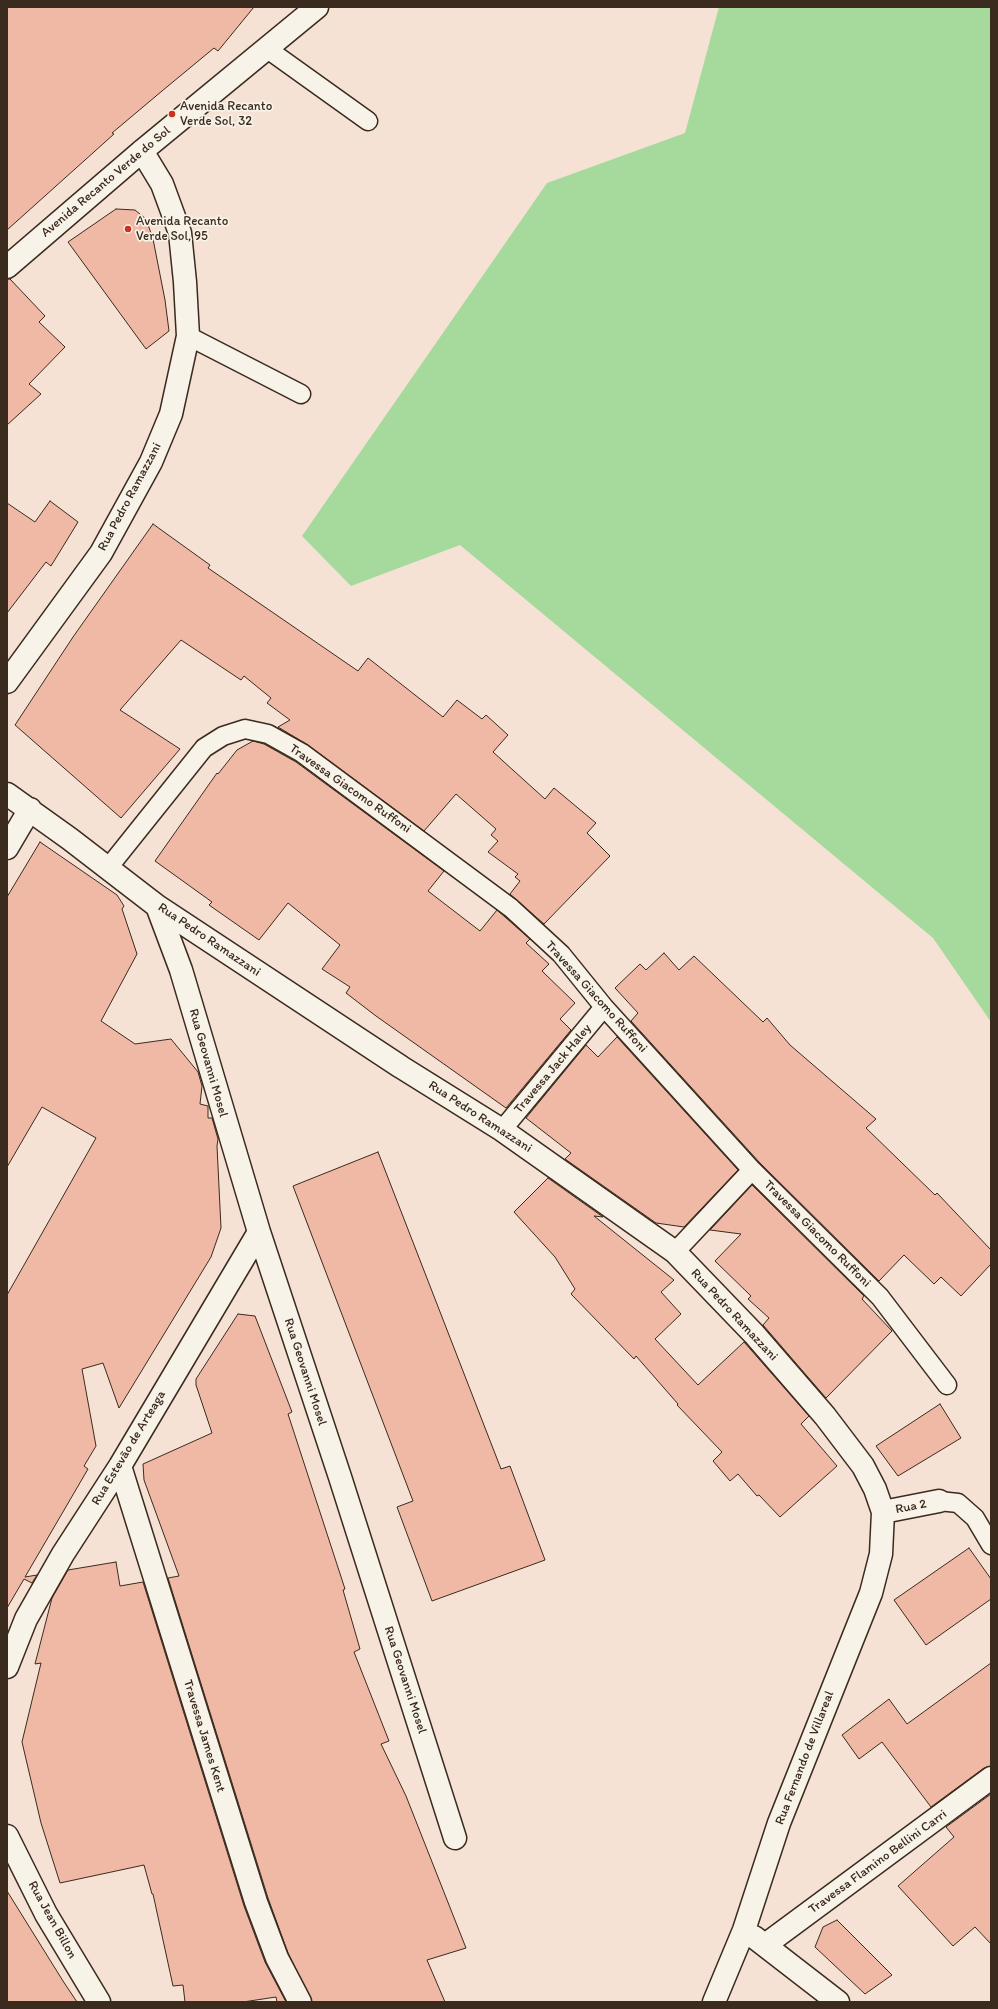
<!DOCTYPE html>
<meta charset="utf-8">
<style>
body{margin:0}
#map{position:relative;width:998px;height:2009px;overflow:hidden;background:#f5e2d4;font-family:Itim,sans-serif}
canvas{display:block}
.frame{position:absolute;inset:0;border:8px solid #3b2a1e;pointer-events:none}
</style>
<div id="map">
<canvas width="998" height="2009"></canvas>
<div class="frame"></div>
</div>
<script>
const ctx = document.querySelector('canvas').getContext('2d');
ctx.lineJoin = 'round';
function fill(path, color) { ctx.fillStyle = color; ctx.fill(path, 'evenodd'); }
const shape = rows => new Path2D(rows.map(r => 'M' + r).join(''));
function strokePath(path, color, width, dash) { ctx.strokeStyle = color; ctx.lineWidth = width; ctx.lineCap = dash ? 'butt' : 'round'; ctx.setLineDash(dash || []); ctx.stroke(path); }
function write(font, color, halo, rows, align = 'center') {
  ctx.font = font + ' Itim,sans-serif'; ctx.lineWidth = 3.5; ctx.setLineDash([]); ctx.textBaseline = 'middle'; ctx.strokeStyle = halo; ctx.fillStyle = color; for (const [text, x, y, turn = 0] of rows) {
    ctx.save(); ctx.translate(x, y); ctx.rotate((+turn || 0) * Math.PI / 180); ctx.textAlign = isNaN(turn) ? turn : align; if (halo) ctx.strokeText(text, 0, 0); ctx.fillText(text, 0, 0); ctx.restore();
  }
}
fill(shape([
 [719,7,991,7,991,1022,933,938,460,545,351,586,302,536,547,183,685,133]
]), '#a6da9c');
const building = shape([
 [7,7,254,7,218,51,214,48,162,91,112,133,114,134,7,230,7,7],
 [116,209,135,210,146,219,153,239,165,300,169,331,146,349,68,242,116,209],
 [7,279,10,279,45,316,39,322,65,347,29,384,41,394,7,425,7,279],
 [50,501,78,522,51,566,46,562,7,613,7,503,35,522,50,501],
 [153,524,210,565,208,568,358,671,368,658,443,717,457,700,482,719,486,715,508,735,493,752,545,799,554,788,596,823,587,833,610,856,544,924,510,894,520,881,515,877,518,874,488,852,498,841,491,835,496,829,456,794,424,831,308,745,278,727,290,720,267,703,271,698,244,676,241,680,181,640,120,710,180,749,121,818,15,725,73,637,153,524],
 [253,741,264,744,296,762,444,871,428,891,480,931,497,910,530,939,526,943,549,964,542,971,575,1003,560,1019,571,1030,506,1108,376,1016,346,993,350,987,322,969,340,945,288,903,259,940,209,905,212,902,155,861,217,773,218,774,237,750,253,741],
 [40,842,117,895,124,906,122,909,137,954,101,1021,135,1044,171,1039,198,1072,202,1086,200,1104,208,1106,208,1118,212,1118,218,1139,217,1146,221,1228,211,1257,119,1408,103,1363,82,1369,96,1446,84,1466,88,1469,25,1577,37,1575,32,1583,24,1579,7,1608,7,1295,96,1138,42,1107,7,1167,7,897,40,842],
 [664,953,679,970,694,956,763,1022,767,1018,790,1045,876,1119,866,1128,935,1195,937,1193,991,1250,991,1264,961,1296,941,1277,934,1284,904,1255,879,1281,760,1163,631,1021,638,1013,615,988,640,964,646,970,664,953],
 [617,1037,738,1170,684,1227,656,1223,565,1159,571,1153,526,1118,586,1045,598,1057,617,1037],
 [378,1152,501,1469,510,1466,545,1560,432,1601,397,1507,413,1501,293,1186,378,1152],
 [548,1178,603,1217,594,1216,674,1280,661,1292,681,1314,655,1339,698,1385,744,1342,809,1416,801,1424,837,1466,780,1517,759,1495,757,1496,738,1474,730,1481,713,1461,722,1452,677,1405,678,1404,636,1356,634,1359,571,1294,575,1289,555,1257,514,1212,548,1178],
 [752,1185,864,1296,862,1299,892,1331,826,1398,763,1325,769,1318,748,1299,751,1296,715,1261,741,1234,710,1230,752,1185],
 [238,1314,255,1316,292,1412,288,1414,345,1589,343,1590,360,1649,354,1652,389,1741,381,1744,406,1796,466,1948,427,1960,445,2002,312,2002,288,1953,268,1898,168,1578,179,1576,144,1480,143,1464,212,1433,196,1385,196,1379,238,1314],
 [940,1404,961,1438,898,1476,876,1446,940,1404],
 [969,1548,991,1579,991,1599,926,1645,894,1600,969,1548],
 [116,1562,120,1586,143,1582,244,1906,265,1962,286,2002,277,2002,276,1997,243,2002,185,2002,183,1985,173,1986,153,1894,152,1894,144,1865,60,1883,41,1823,22,1742,41,1663,35,1664,52,1598,68,1570,116,1562],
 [991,1663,991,1766,984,1768,931,1807,882,1742,859,1759,842,1735,889,1699,907,1724,991,1663],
 [991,1794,991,1944,975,1927,953,1946,898,1886,954,1837,946,1827,991,1794],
 [7,1891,63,1981,77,2002,7,2002,7,1891],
 [837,1920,892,1975,865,1994,815,1947,823,1927,837,1920]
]);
fill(building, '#f0b9a5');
strokePath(building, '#3b2a1e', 1);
const service = shape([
 [266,48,368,121],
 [188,336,301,394],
 [108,868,204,748,223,736,245,729,268,734,302,753,511,908,561,954,604,1007,752,1170,880,1297,947,1385],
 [502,1130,604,1007],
 [675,1252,752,1170],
 [939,1501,958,1503,975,1518,991,1545]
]);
const minor = shape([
 [7,267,142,151,317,7],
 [7,682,101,553,151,462,171,414,188,336,185,282,180,233,162,184,142,151],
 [7,794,70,839,157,906,401,1067,502,1130,675,1252,754,1334,825,1416,863,1466,875,1489,883,1512,881,1554,871,1593,779,1823,744,1930,714,2002],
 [7,848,30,809],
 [157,906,181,970,259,1232,340,1477,455,1838],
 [120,1466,256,1902,277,1958,300,2002],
 [883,1512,939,1501],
 [7,1667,26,1619,63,1554,120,1466,259,1232],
 [7,1836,46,1914,99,2002],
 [754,1937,838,2002],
 [765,1945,991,1778]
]);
strokePath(service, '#3b2a1e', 21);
strokePath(minor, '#3b2a1e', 25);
strokePath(service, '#f7f3e8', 18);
strokePath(minor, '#f7f3e8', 22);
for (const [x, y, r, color] of [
 [172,114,4,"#c8321e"],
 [128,229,4,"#c8321e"]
]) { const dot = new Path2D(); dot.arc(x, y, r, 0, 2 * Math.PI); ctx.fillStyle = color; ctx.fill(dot); strokePath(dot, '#f7f3e8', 1.5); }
write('13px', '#3b2a1e', '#f7f3e8', [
 ["Avenida Recanto",180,107],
 ["Verde Sol, 32",180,122],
 ["Avenida Recanto",136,222],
 ["Verde Sol, 95",136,237]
], 'left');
write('13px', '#3b2a1e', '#f7f3e8', [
 ["Avenida Recanto Verde do Sol",106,182,-40],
 ["Rua Pedro Ramazzani",130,497,-62],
 ["Travessa Giacomo Ruffoni",350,789,35],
 ["Rua Pedro Ramazzani",209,940,34],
 ["Travessa Giacomo Ruffoni",596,997,48],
 ["Rua Geovanni Mosel",208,1063,74],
 ["Travessa Jack Haley",553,1069,-50],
 ["Rua Pedro Ramazzani",480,1117,33],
 ["Travessa Giacomo Ruffoni",817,1234,45],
 ["Rua Pedro Ramazzani",734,1315,47],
 ["Rua Geovanni Mosel",305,1372,72],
 ["Rua Estevão de Arteaga",129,1448,-59],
 ["Rua 2",911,1507,-11],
 ["Rua Geovanni Mosel",405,1680,72],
 ["Travessa James Kent",204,1736,73],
 ["Rua Fernando de Villareal",805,1758,-69],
 ["Travessa Flamino Bellini Carri",878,1862,-36],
 ["Rua Jean Billon",52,1920,61]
]);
</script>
